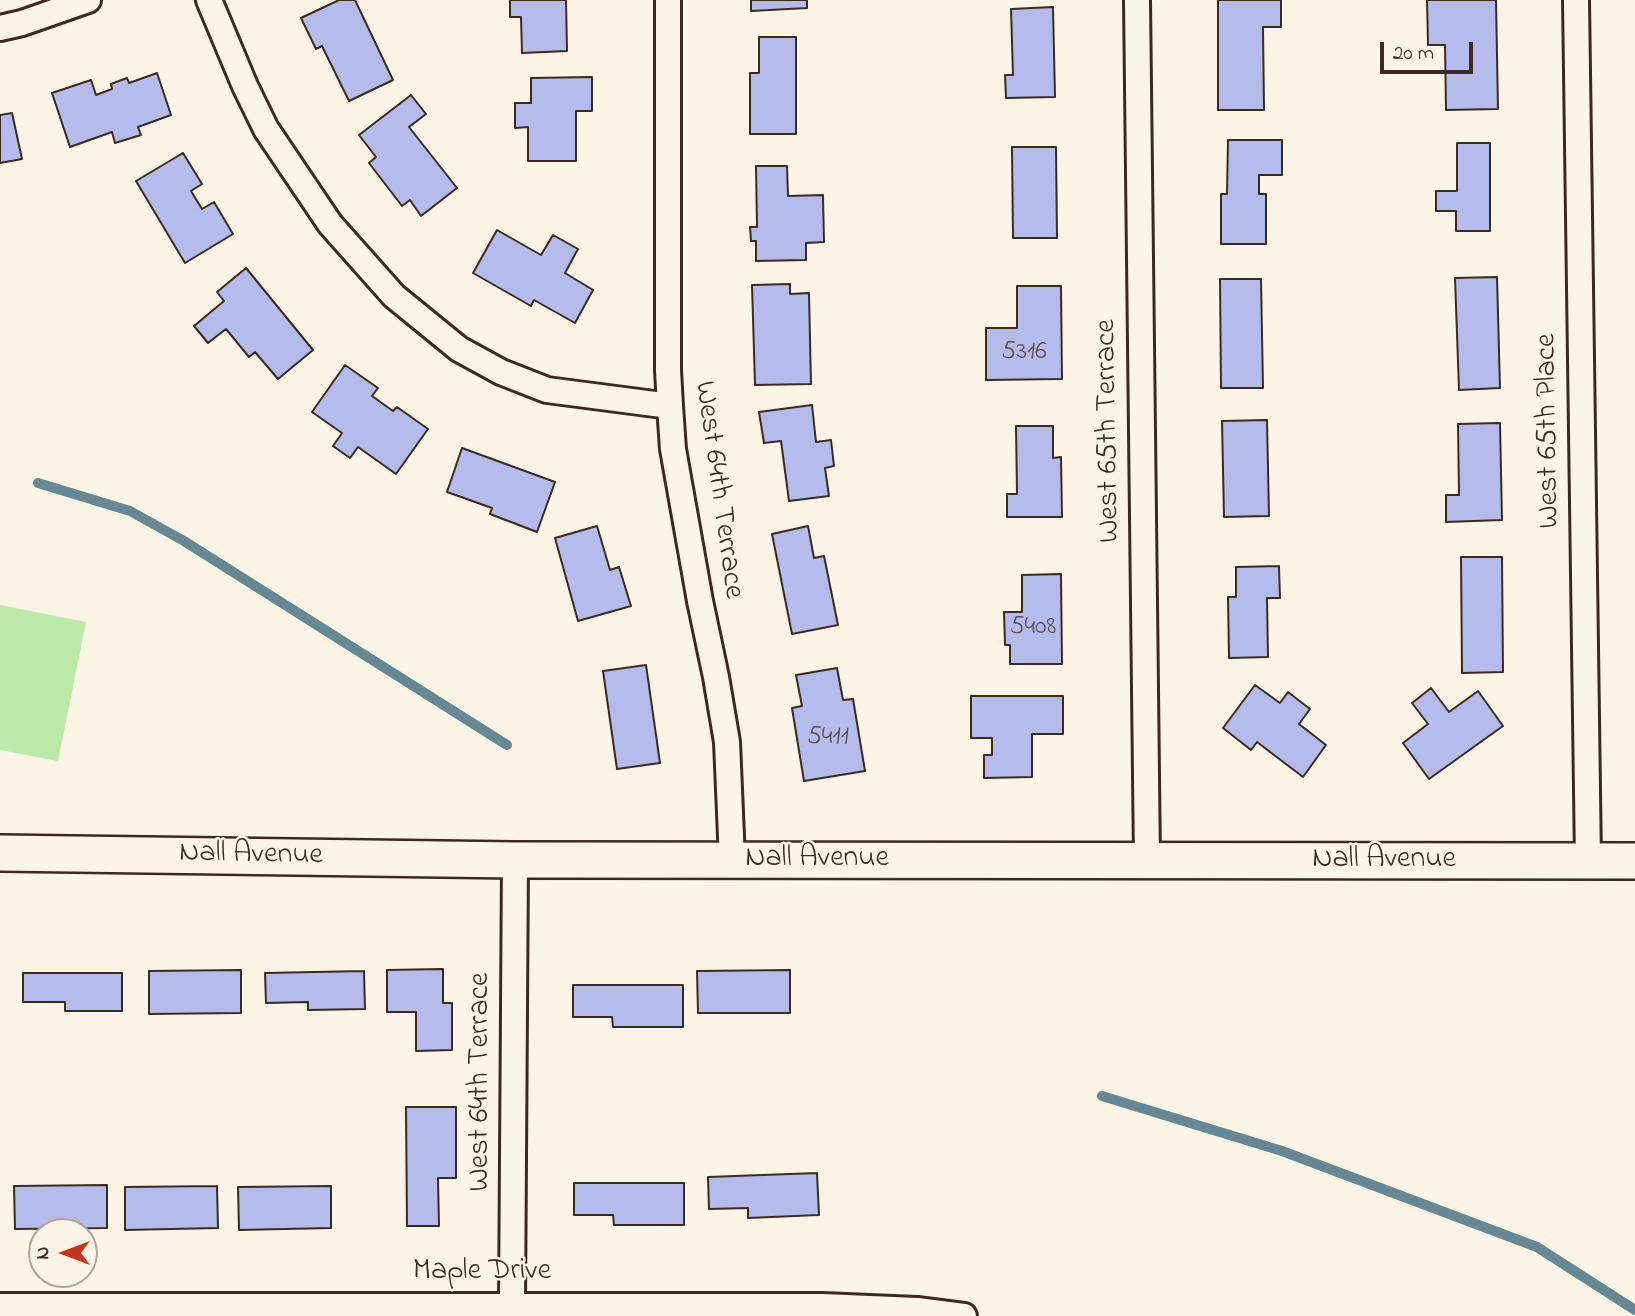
<!DOCTYPE html>
<style>
body{margin:0}
#map{position:relative;width:1635px;height:1316px;overflow:hidden;background:#fcf5e5;font-family:"Indie Flower",sans-serif}
canvas{display:block}
.north{position:absolute;left:28px;top:1218px;width:70px;height:70px;box-sizing:border-box;background:#fcf5e5;border:2px solid #afa495;border-radius:50%;rotate:270deg;font-size:19px;font-weight:700;line-height:28px;text-align:center;color:#3b2a1e}
.north::after{content:'';display:block;margin:auto;width:24px;height:32px;background:#c8321e;clip-path:polygon(50% 0,100% 100%,50% 72%,0 100%)}
.scale{position:absolute;left:1380px;top:42px;width:93px;height:32px;box-sizing:border-box;border:4px solid #3b2a1e;border-top:0;padding-left:9px;font-size:21px;line-height:24px;white-space:nowrap;color:#3b2a1e;-webkit-text-stroke:5px #fcf5e5;paint-order:stroke}
</style>
<div id="map">
<canvas width="1635" height="1316"></canvas>
<div class="north">N</div>
<div class="scale">20 m</div>
</div>
<script>
const ctx = document.querySelector('canvas').getContext('2d');
ctx.lineJoin = 'round';
function fill(path, color) { ctx.fillStyle = color; ctx.fill(path, 'evenodd'); }
const shape = rows => new Path2D(rows.map(r => 'M' + r).join(''));
function strokePath(path, color, width, dash) { ctx.strokeStyle = color; ctx.lineWidth = width; ctx.lineCap = dash ? 'butt' : 'round'; ctx.setLineDash(dash || []); ctx.stroke(path); }
function write(font, color, halo, rows, align = 'center') {
  ctx.font = font + ' "Indie Flower",sans-serif'; ctx.lineWidth = 5; ctx.setLineDash([]); ctx.textBaseline = 'middle'; ctx.strokeStyle = halo; ctx.fillStyle = color; for (const [text, x, y, turn = 0] of rows) {
    ctx.save(); ctx.translate(x, y); ctx.rotate((+turn || 0) * Math.PI / 180); ctx.textAlign = isNaN(turn) ? turn : align; if (halo) ctx.strokeText(text, 0, 0); ctx.fillText(text, 0, 0); ctx.restore();
  }
}
fill(shape([
 [0,605,86,622,58,761,0,750]
]), '#bae9a8');
strokePath(shape([
 [38,483,130,511,184,541,507,745],
 [1102,1096,1282,1151,1537,1247,1635,1310]
]), '#668794', 10);
const building = shape([
 [339,0,355,0,393,80,349,101,322,46,316,49,301,18,339,0],
 [510,0,566,0,567,51,522,53,521,17,510,17,510,0],
 [751,0,807,0,807,8,751,11,751,0],
 [1218,0,1281,0,1281,27,1263,27,1264,110,1218,110,1218,0],
 [1427,0,1496,0,1498,109,1446,110,1445,45,1428,45,1427,0],
 [1053,7,1055,97,1006,98,1005,75,1013,75,1011,9,1053,7],
 [759,37,796,37,796,134,750,134,750,73,759,73,759,37],
 [157,73,171,115,138,127,141,135,115,143,112,132,70,147,52,93,91,80,96,95,112,89,111,84,127,78,129,83,157,73],
 [592,77,592,111,576,111,576,161,528,161,528,127,515,128,515,103,531,103,531,78,592,77],
 [411,95,426,114,409,127,457,188,421,216,410,200,402,206,369,163,376,157,359,135,411,95],
 [12,113,22,159,0,163,0,115,12,113],
 [1228,140,1282,140,1282,175,1259,175,1259,194,1266,194,1266,244,1221,244,1221,194,1227,194,1228,140],
 [1457,143,1490,143,1490,231,1456,231,1456,211,1436,211,1436,191,1457,191,1457,143],
 [1012,147,1056,147,1057,238,1013,238,1012,147],
 [183,153,202,184,191,191,202,209,214,202,233,234,185,263,136,181,183,153],
 [756,166,787,166,788,196,823,195,824,242,806,243,806,260,756,261,756,241,751,241,750,227,757,227,756,166],
 [497,230,541,255,553,235,578,249,565,273,593,290,575,323,534,300,531,306,473,273,497,230],
 [246,268,313,350,278,379,255,352,249,357,226,329,208,343,194,326,224,301,217,292,246,268],
 [1497,277,1500,388,1459,390,1455,278,1497,277],
 [1220,279,1261,279,1263,388,1221,388,1220,279],
 [790,284,790,294,809,293,811,384,755,385,752,285,790,284],
 [1017,286,1061,286,1062,379,986,380,986,328,1017,328,1017,286],
 [345,365,378,388,372,396,393,411,397,407,428,429,396,474,358,447,350,458,333,446,342,433,312,412,345,365],
 [812,405,816,442,831,440,834,466,825,468,829,496,789,501,781,441,764,443,759,412,812,405],
 [1267,420,1269,516,1224,517,1222,421,1267,420],
 [1500,423,1502,520,1446,522,1446,495,1459,495,1458,424,1500,423],
 [1016,426,1053,426,1053,458,1061,457,1062,517,1007,517,1007,494,1017,494,1016,426],
 [462,448,555,482,537,532,490,514,492,508,447,492,462,448],
 [597,526,610,570,619,567,631,606,578,621,555,538,597,526],
 [808,526,814,558,824,556,838,625,792,634,772,534,808,526],
 [1461,557,1502,557,1503,672,1462,673,1461,557],
 [1279,566,1280,598,1267,598,1268,657,1229,658,1228,597,1236,597,1236,567,1279,566],
 [1061,574,1062,664,1010,664,1010,645,1005,645,1004,612,1022,612,1022,575,1061,574],
 [646,665,660,763,617,769,603,671,646,665],
 [837,668,843,700,853,699,865,771,804,781,792,708,802,706,796,675,837,668],
 [1255,685,1280,703,1288,692,1310,709,1299,724,1326,745,1303,777,1257,742,1251,750,1223,728,1255,685],
 [1431,688,1449,712,1478,691,1503,726,1429,779,1403,743,1428,724,1412,703,1431,688],
 [971,696,1063,696,1063,734,1032,734,1032,777,984,778,984,755,992,755,992,738,971,738,971,696],
 [443,969,443,1003,452,1003,452,1050,416,1051,416,1012,387,1012,387,970,443,969],
 [241,970,241,1013,149,1014,149,971,241,970],
 [790,970,790,1013,698,1013,697,971,790,970],
 [364,971,365,1009,308,1010,308,1002,266,1003,265,973,364,971],
 [23,973,122,973,122,1011,65,1011,65,1002,23,1002,23,973],
 [573,985,683,985,683,1027,613,1027,612,1017,573,1017,573,985],
 [406,1107,456,1107,456,1178,438,1178,439,1226,407,1226,406,1107],
 [817,1173,819,1215,748,1218,748,1208,709,1209,708,1177,817,1173],
 [574,1183,684,1183,684,1225,614,1225,613,1215,574,1215,574,1183],
 [107,1185,107,1228,15,1229,14,1186,107,1185],
 [217,1186,218,1228,125,1230,125,1187,217,1186],
 [331,1186,331,1228,239,1230,238,1187,331,1186]
]);
fill(building, '#b5bced');
strokePath(building, '#3b2a1e', 2);
const street = shape([
 [209,0,245,86,266,129,330,224,394,296,459,349,501,372,547,390,670,406],
 [668,0,668,370,670,406,673,449,700,601,716,677,727,742,732,860],
 [1137,0,1147,861],
 [1576,0,1588,861],
 [0,28,22,23,88,0],
 [512,1305,515,860],
 [0,1306,822,1306,917,1310,964,1316]
]);
const secondary = shape([
 [0,853,515,860,1635,861]
]);
strokePath(street, '#3b2a1e', 30);
strokePath(secondary, '#3b2a1e', 40);
strokePath(street, '#fcf5e5', 24);
strokePath(secondary, '#fcf5e5', 35);
write('26px', '#5a4e52', null, [
 ["5316",1024,354],
 ["5408",1033,629],
 ["5411",828,739]
]);
write('30px', '#3b2a1e', '#fcf5e5', [
 ["West 65th Terrace",1110,431,-91],
 ["West 65th Place",1550,431,-91],
 ["West 64th Terrace",717,490,82],
 ["Nall Avenue",251,856,1],
 ["Nall Avenue",817,860],
 ["Nall Avenue",1384,861],
 ["West 64th Terrace",482,1082,-90],
 ["Maple Drive",482,1273]
]);
</script>
